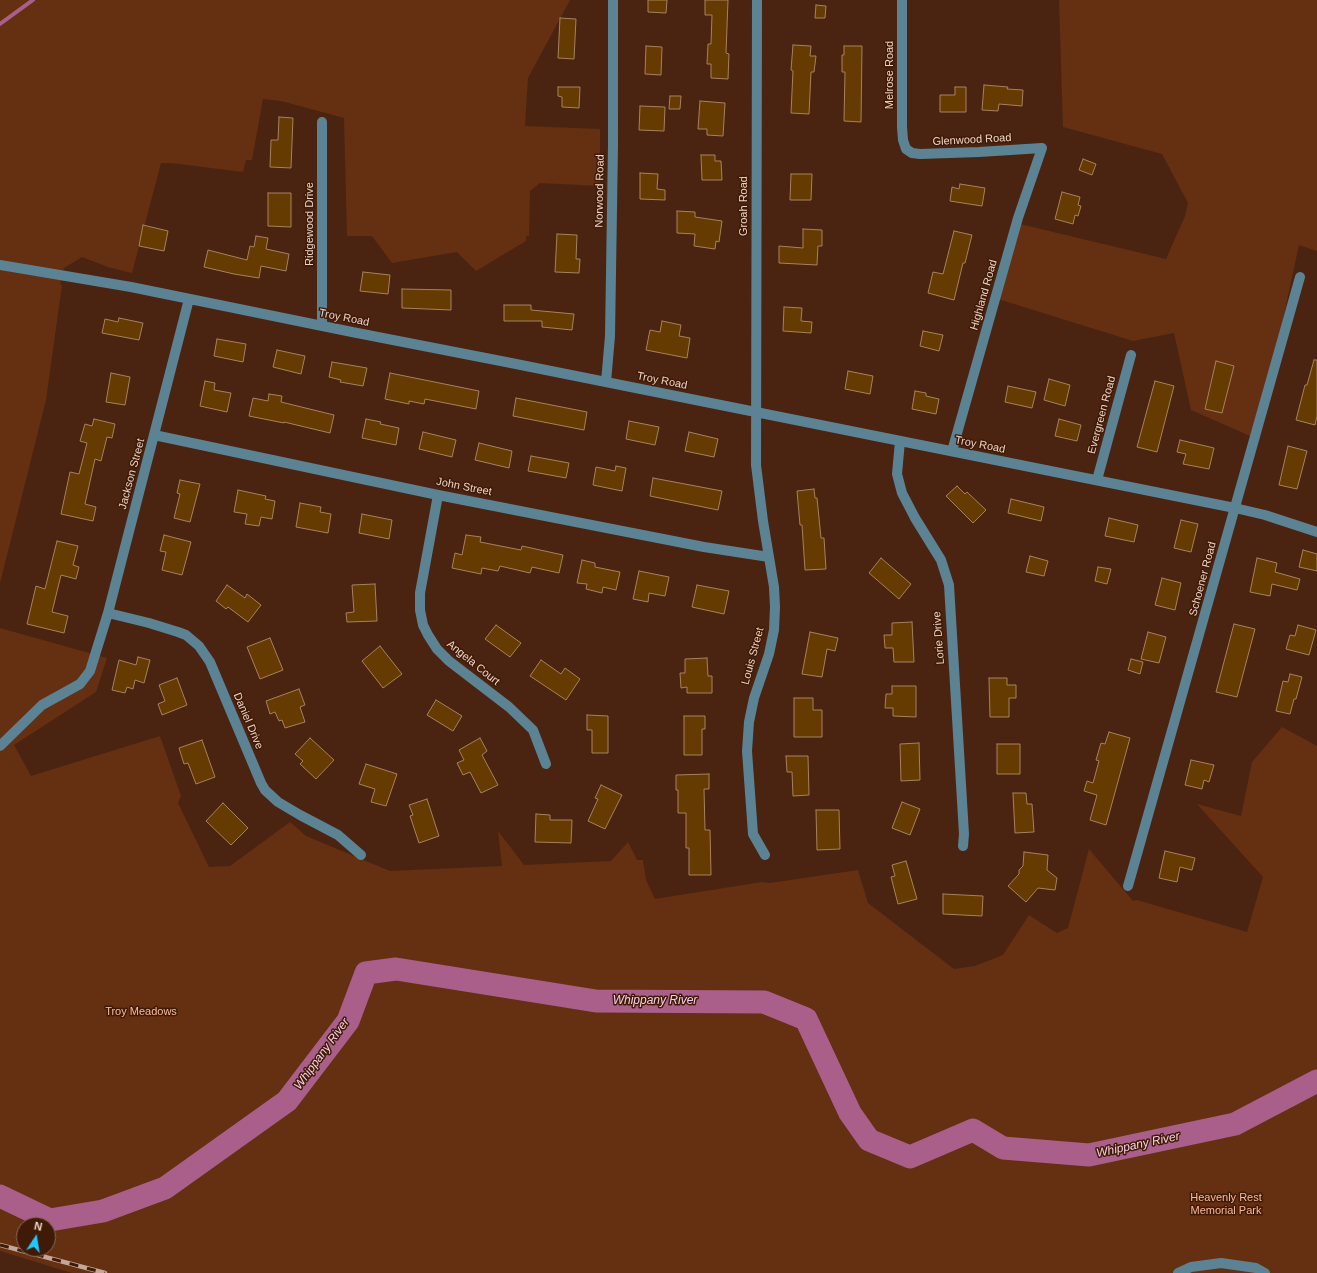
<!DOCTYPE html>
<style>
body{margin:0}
#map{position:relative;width:1317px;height:1273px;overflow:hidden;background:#4a2411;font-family:Helvetica,sans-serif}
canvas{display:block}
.north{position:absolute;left:16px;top:1217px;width:40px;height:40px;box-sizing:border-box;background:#3f1a06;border:1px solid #856554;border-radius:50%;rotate:12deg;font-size:11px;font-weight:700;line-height:16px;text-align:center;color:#eed5c9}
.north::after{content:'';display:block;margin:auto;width:14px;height:18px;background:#1fc9fd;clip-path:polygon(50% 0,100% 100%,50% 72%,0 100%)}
</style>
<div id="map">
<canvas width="1317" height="1273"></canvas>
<div class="north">N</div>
</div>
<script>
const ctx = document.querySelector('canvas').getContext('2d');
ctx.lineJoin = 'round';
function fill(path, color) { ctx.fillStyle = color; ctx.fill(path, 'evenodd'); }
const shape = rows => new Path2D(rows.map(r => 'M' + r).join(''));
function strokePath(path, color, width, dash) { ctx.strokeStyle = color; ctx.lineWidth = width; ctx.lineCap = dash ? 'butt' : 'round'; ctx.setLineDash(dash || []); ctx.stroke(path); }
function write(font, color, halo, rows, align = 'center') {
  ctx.font = font + ' Helvetica,sans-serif'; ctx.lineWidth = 3; ctx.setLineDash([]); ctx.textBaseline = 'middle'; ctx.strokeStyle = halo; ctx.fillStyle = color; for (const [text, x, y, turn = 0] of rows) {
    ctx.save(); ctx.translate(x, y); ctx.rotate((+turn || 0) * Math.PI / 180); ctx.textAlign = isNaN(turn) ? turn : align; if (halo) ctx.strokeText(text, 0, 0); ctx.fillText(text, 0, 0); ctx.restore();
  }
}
fill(shape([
 [0,0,570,0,528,78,525,126,600,129,600,186,540,183,530,191,529,236,526,236,526,241,476,271,457,252,392,263,372,236,347,236,344,118,281,101,263,99,252,160,246,160,243,172,171,163,161,163,132,273,108,267,82,257,64,268,60,284,62,285,46,400,0,583],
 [1059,0,1317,0,1317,251,1299,245,1257,439,1191,410,1174,333,1133,341,998,299,1020,224,1166,259,1185,216,1188,203,1162,154,1063,127],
 [0,628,107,658,96,692,14,745,31,776,160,736,181,796,178,803,209,867,230,866,290,822,306,836,390,871,502,866,498,831,524,865,611,861,628,842,637,860,643,860,646,880,655,899,762,882,770,883,858,870,868,903,954,969,975,966,1003,955,1029,915,1057,933,1068,928,1089,849,1133,901,1137,900,1247,932,1263,877,1197,804,1241,816,1252,762,1282,727,1317,746,1317,1273,72,1273,0,1251],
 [24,1225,48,1225,48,1249,24,1249]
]), '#652f12');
strokePath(shape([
 [0,24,33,0]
]), '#a95f89', 4);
strokePath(shape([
 [0,1196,50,1220,103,1211,165,1188,287,1101,348,1021,366,973,396,969,596,1001,764,1002,806,1019,850,1113,869,1140,910,1157,973,1130,1003,1148,1089,1155,1235,1124,1317,1081]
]), '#a95f89', 23);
const building = shape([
 [648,0,667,0,666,13,648,12,648,0],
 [705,0,728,0,726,53,729,54,728,79,711,78,711,64,707,64,708,44,711,44,712,15,705,15,705,0],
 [816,5,826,6,825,18,815,18,816,5],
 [560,18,576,19,574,59,558,58,560,18],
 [793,45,811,46,810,56,816,56,814,72,811,72,809,114,791,113,793,71,791,70,793,45],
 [646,46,662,47,661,75,645,74,646,46],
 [844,46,862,46,861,122,844,121,845,72,842,72,842,55,844,55,844,46],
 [984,85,1008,87,1007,89,1023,90,1022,106,999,104,998,111,982,110,984,85],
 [558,87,580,87,579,108,562,107,562,97,558,96,558,87],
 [955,87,966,87,966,112,940,112,940,95,955,95,955,87],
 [670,96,681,96,680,109,669,109,670,96],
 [700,101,725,103,723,136,707,135,707,129,698,129,700,101],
 [640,106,665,107,664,131,639,130,640,106],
 [279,117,293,118,291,168,270,167,271,140,278,140,279,117],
 [701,155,715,155,715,161,721,161,722,180,702,180,701,155],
 [1083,159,1096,164,1092,175,1079,170,1083,159],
 [640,173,658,174,657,189,665,190,665,200,640,199,640,173],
 [791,174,812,174,811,200,790,200,791,174],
 [960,184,985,188,982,206,950,201,952,187,959,189,960,184],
 [1062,192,1080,197,1078,205,1081,206,1078,216,1075,215,1073,224,1055,219,1062,192],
 [268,193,291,193,291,227,268,226,268,193],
 [677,211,695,212,695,217,722,221,719,242,716,241,715,249,694,246,695,234,677,233,677,211],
 [143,225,168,231,164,251,139,246,143,225],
 [803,229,822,230,822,246,818,246,817,265,779,263,779,246,803,248,803,229],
 [954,231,972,235,965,263,963,263,954,300,928,293,933,272,943,274,954,231],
 [557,234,577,235,576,259,580,259,579,273,555,272,557,234],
 [256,236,268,238,266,249,289,254,286,271,261,266,259,278,234,274,204,267,208,250,247,260,250,246,254,247,256,236],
 [363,272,390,275,388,294,360,291,363,272],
 [402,289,451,290,451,310,402,308,402,289],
 [504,305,531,305,531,310,574,314,572,330,542,327,542,321,504,321,504,305],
 [784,307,802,308,801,321,812,322,811,333,783,331,784,307],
 [119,318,143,323,139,340,102,333,105,319,118,322,119,318],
 [662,321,681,325,679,336,690,338,687,358,646,350,650,330,660,332,662,321],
 [923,331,943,335,939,351,920,346,923,331],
 [217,339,246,344,243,362,214,356,217,339],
 [277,350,305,356,301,374,273,367,277,350],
 [1314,360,1317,360,1317,416,1315,425,1296,420,1305,385,1307,385,1314,360],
 [1216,361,1234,366,1222,413,1205,409,1216,361],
 [332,362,367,368,363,386,340,382,341,380,329,377,332,362],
 [848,371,873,376,870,394,845,389,848,371],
 [111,373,130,377,125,405,106,402,111,373],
 [390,373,479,391,476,409,425,399,424,404,409,401,409,404,385,399,390,373],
 [1049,379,1070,385,1065,406,1044,400,1049,379],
 [205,381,215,383,214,390,231,393,227,412,200,406,205,381],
 [1155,381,1174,386,1157,452,1137,447,1155,381],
 [1008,386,1036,392,1032,408,1005,402,1008,386],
 [915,391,926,393,926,396,939,399,936,414,912,409,915,391],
 [269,394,282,396,281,402,334,415,330,433,284,422,284,423,249,416,253,398,268,401,269,394],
 [516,398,587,412,584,430,513,416,516,398],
 [94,419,115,424,112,438,107,437,101,461,95,459,85,504,96,507,93,521,61,514,70,472,79,474,87,443,80,441,85,424,92,426,94,419],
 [366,419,381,422,380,424,399,428,396,445,362,438,366,419],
 [1059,419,1081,425,1077,441,1055,436,1059,419],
 [629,421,659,427,655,445,626,439,629,421],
 [423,432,456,440,452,457,419,449,423,432],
 [689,432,718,439,714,457,685,451,689,432],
 [1180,440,1214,448,1209,469,1183,464,1186,454,1177,452,1180,440],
 [479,443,512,451,509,468,475,460,479,443],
 [1288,446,1307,451,1297,489,1279,485,1288,446],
 [531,456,569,463,566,478,528,471,531,456],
 [616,466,626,468,622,491,593,485,596,467,615,471,616,466],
 [653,478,722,491,718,510,650,496,653,478],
 [180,480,200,484,190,522,174,518,180,494,177,493,180,480],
 [957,486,965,494,967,492,986,510,973,523,946,496,957,486],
 [814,489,815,498,817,498,821,538,824,538,826,569,805,570,802,525,800,525,797,491,814,489],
 [238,490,266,496,265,499,275,501,272,519,261,517,259,526,245,524,247,514,234,512,238,490],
 [1011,499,1044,507,1041,521,1008,513,1011,499],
 [300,503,321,507,320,512,331,514,328,533,296,527,300,503],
 [362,514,392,520,389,539,359,533,362,514],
 [1109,518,1138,525,1134,542,1105,536,1109,518],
 [1181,520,1198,524,1191,552,1174,548,1181,520],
 [164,535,191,542,182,575,162,570,166,552,160,551,164,535],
 [466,535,481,537,480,542,521,550,522,546,563,555,559,573,532,567,530,573,500,566,498,571,482,568,481,574,452,568,455,553,462,555,466,535],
 [57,541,78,546,73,565,79,567,76,579,61,575,52,612,68,616,64,633,27,624,36,586,45,589,57,541],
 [1303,550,1317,554,1317,571,1299,567,1303,550],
 [1030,556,1048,561,1044,576,1026,572,1030,556],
 [881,558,911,584,899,599,869,573,881,558],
 [1257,558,1277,563,1275,572,1300,579,1297,590,1272,584,1270,596,1250,592,1257,558],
 [582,560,595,563,595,567,620,572,616,590,603,587,602,593,586,589,587,584,577,583,582,560],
 [1098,567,1111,569,1107,584,1095,581,1098,567],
 [639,571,669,577,665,596,649,593,648,602,633,599,639,571],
 [1162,578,1181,583,1175,610,1155,605,1162,578],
 [375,584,377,621,347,622,346,613,354,612,352,585,375,584],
 [227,585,245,598,247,594,261,605,248,622,228,607,226,609,216,601,227,585],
 [697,585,729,591,724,614,692,607,697,585],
 [912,622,914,662,894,662,893,648,885,648,884,635,892,635,892,623,912,622],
 [1234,624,1255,629,1237,697,1216,692,1234,624],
 [496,625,521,643,510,657,485,639,496,625],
 [1298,625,1316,630,1309,655,1286,649,1290,635,1295,636,1298,625],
 [810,632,838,638,835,651,827,649,822,677,802,674,810,632],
 [1148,632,1166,637,1159,663,1141,659,1148,632],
 [270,638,283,670,260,679,247,647,270,638],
 [380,646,402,674,383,688,362,661,380,646],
 [138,657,150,660,144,683,135,680,133,689,127,687,125,693,112,690,119,660,136,665,138,657],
 [707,658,708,676,712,676,712,693,687,693,687,687,681,688,680,673,685,673,685,659,707,658],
 [1131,659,1143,662,1140,674,1128,670,1131,659],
 [541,660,561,674,565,668,580,679,566,700,530,676,541,660],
 [1290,674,1302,677,1296,699,1294,699,1290,714,1276,711,1283,681,1288,682,1290,674],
 [177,678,187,705,162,715,158,704,165,701,159,685,177,678],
 [989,678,1007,678,1007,685,1016,685,1016,698,1009,698,1009,717,990,717,989,678],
 [892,686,916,686,916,717,893,716,893,708,885,708,886,694,892,694,892,686],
 [299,689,305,705,300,707,305,722,285,728,282,720,279,721,275,712,270,714,266,701,299,689],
 [794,698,813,698,813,710,822,710,822,737,794,737,794,698],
 [436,700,462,716,453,731,427,715,436,700],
 [587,715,608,716,608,753,592,753,592,730,587,730,587,715],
 [684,716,705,716,705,729,702,729,702,755,684,755,684,716],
 [1109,732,1130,738,1106,825,1090,820,1097,795,1084,791,1087,781,1093,783,1099,761,1096,760,1101,743,1105,744,1109,732],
 [310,738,334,760,316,779,300,764,303,761,295,754,310,738],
 [480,738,487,751,482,755,498,785,481,793,470,772,463,775,457,763,464,760,459,750,480,738],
 [202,740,215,777,196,784,188,763,184,764,179,748,202,740],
 [919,743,920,780,901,781,900,744,919,743],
 [997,744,1020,744,1020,774,997,774,997,744],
 [786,756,808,756,809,795,793,796,792,772,787,772,786,756],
 [1191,760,1214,765,1209,782,1204,780,1202,789,1185,785,1191,760],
 [366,764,397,774,386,806,371,802,375,789,359,784,366,764],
 [709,774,709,789,704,789,705,830,710,830,711,875,689,875,689,848,686,848,686,813,678,813,678,790,676,790,676,775,709,774],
 [601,785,622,795,605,829,588,821,598,799,595,798,601,785],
 [1013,793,1026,793,1027,804,1032,804,1034,832,1015,833,1013,793],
 [427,799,439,836,419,843,410,816,413,815,409,805,427,799],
 [902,802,920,809,910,835,892,828,902,802],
 [223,803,248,828,231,845,206,821,223,803],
 [816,810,839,810,840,849,817,850,816,810],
 [536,814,550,815,550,820,572,820,571,843,535,842,536,814],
 [1165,851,1195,858,1192,870,1180,867,1177,882,1159,878,1165,851],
 [1024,852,1048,855,1047,870,1057,878,1055,890,1038,888,1026,902,1008,886,1019,874,1019,870,1023,866,1024,852],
 [906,861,917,899,898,904,891,877,895,876,892,865,906,861],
 [943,894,983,896,982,916,943,914,943,894]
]);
fill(building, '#663b01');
strokePath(building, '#a5825f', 1);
strokePath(shape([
 [757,0,756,465,763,521,774,587,775,607,774,630,769,654,754,698,749,722,747,751,753,834,765,855],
 [902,0,902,127,903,140,906,149,912,153,920,154,979,152,1042,148,1018,218,952,451],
 [0,265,131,287,352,332,506,362,1235,508,1265,515,1317,532],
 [322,326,322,122],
 [606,382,610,336,613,145,613,0],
 [154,435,438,495,704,547,769,557],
 [900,441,897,474,902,493,915,518,941,560,949,585,964,834,963,846],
 [1097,480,1131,355],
 [438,495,420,593,420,610,423,625,428,635,437,649,449,661,509,707,533,730,546,764],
 [108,613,149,623,178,632,186,635,199,646,210,662,261,783,265,790,278,802,300,815,338,835,361,855],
 [0,746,42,705,80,684,90,671,108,613,189,299],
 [1128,886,1300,277],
 [1178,1273,1191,1267,1221,1263,1256,1268,1265,1273]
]), '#5c8393', 10);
const rail = shape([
 [0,1245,105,1273]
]);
strokePath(rail, '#c3a799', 4.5);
strokePath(rail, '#3f1a06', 3, [9]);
write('11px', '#eed5c9', '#3f1a06', [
 ["Melrose Road",890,75,-90],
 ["Glenwood Road",972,140,-3],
 ["Norwood Road",600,191,-89],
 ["Groah Road",744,206,-90],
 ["Ridgewood Drive",310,224,-90],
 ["Highland Road",984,295,-74],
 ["Troy Road",344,318,11],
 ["Troy Road",662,381,11],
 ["Evergreen Road",1102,415,-75],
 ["Troy Road",980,445,11],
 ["Jackson Street",132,474,-75],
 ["John Street",464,487,11],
 ["Schoener Road",1203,579,-75],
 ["Lorie Drive",939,638,-94],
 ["Louis Street",753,656,-75],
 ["Angela Court",473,663,39],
 ["Daniel Drive",248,721,67]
]);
write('11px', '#faba9d', '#3f1a06', [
 ["Troy Meadows",141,1012],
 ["Heavenly Rest",1226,1198],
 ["Memorial Park",1226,1211]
]);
write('italic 12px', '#facfe5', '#3f1a06', [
 ["Whippany River",655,1001],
 ["Whippany River",322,1054,-54],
 ["Whippany River",1138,1145,-12]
]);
</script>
